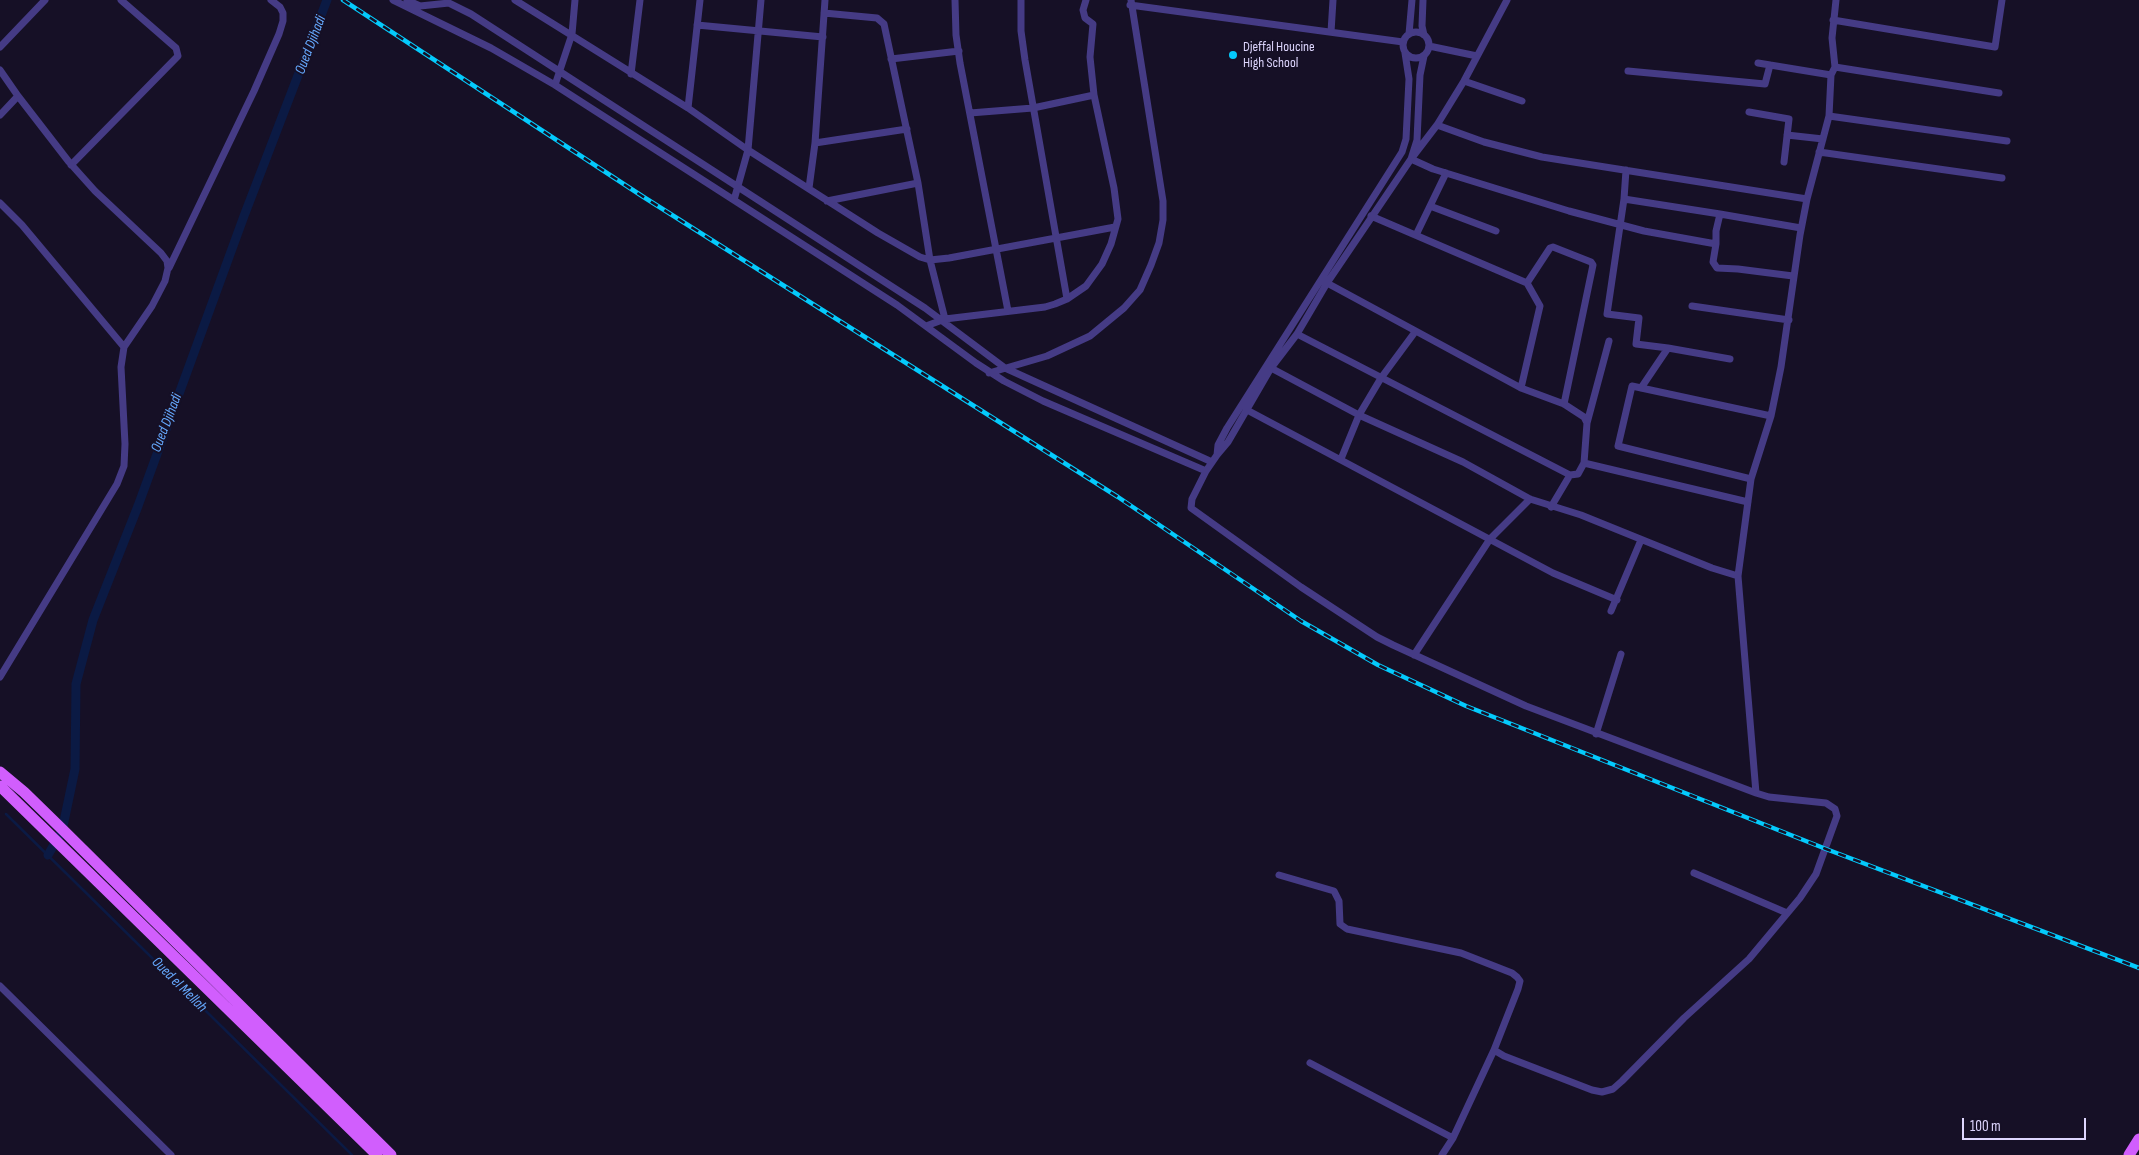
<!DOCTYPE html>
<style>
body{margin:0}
#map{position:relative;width:2139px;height:1155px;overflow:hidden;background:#161026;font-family:"Sofia Sans Condensed",sans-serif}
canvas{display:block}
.scale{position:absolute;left:1962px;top:1118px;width:124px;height:22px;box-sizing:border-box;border:2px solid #ded6fe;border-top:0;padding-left:6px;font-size:15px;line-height:18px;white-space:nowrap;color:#ded6fe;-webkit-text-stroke:4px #161026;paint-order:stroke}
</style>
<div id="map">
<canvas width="2139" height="1155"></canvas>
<div class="scale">100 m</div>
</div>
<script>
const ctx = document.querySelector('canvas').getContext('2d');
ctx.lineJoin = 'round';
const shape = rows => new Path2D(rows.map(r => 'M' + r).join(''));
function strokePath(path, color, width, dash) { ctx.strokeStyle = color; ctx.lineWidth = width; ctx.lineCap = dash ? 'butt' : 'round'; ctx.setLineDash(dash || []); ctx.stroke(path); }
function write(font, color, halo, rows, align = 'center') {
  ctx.font = font + ' "Sofia Sans Condensed",sans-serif'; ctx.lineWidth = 4; ctx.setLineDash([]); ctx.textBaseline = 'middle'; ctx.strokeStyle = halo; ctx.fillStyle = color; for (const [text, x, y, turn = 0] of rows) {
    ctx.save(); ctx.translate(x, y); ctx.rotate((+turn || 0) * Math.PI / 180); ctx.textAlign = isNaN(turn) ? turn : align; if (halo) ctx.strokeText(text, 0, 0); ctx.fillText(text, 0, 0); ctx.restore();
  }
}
strokePath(shape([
 [6,814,352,1155]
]), '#0b1a44', 2.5);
strokePath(shape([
 [48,855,62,831,75,769,76,684,93,620,138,506,244,216,327,0]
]), '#0b1a44', 9);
strokePath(shape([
 [393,0,491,48,555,85,897,305,976,363,1004,381,1043,401,1206,471],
 [407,0,420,6,449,3,471,14,925,308,1005,368,1212,462],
 [515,0,688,108,748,150,878,233,920,257,930,260,949,258,1115,227],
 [955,0,956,35,960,63,1008,311],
 [1021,0,1021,31,1025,60,1067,299],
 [1423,0,1422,26,1424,35],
 [1507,0,1464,81,1437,125,1411,159,1433,169,1569,211,1644,231,1716,244,1716,231,1720,214,1801,228],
 [1130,5,1403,42],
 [824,13,877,18,884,24,918,183,930,260,945,319],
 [1833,20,1995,47,2002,0],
 [697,25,823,37],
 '1403 45a13 13 0 1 1 26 0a13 13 0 1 1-26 0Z',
 [1331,32,1333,0],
 [1409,34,1412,0],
 [1429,46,1477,56],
 [0,47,45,0],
 [1424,56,1420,75,1417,140,1411,159,1327,283,1297,334,1271,368,1228,442,1217,455,1206,471,1192,499,1191,508,1301,587,1377,637,1393,645,1526,706,1756,793],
 [891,59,959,51],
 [1758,63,1831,75],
 [1835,67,1999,93],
 [0,70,18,96],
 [1628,71,1765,84,1770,65],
 [631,74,640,0],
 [1464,81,1522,101],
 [555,85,572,34,575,0],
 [688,108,700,0],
 [1749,112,1789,119,1784,162],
 [970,113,1033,108,1094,95],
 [0,115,18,96,69,162,95,191,161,253,167,261,168,268,165,281,152,306,124,347,121,367,125,444,124,466,117,484,0,677],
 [1829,116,2007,141],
 [1437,125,1484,142,1542,157,1807,199],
 [1787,135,1823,139],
 [815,143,907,129],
 [1819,152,2002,178],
 [71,165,178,56,176,48,121,0],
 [1626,170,1624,199,1720,214],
 [809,188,815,143,825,0],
 [1624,199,1607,314,1639,318,1636,344,1668,348],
 [734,200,748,150,761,0],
 [827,201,918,183],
 [0,203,22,225,124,347],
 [1430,206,1496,231],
 [1371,216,1527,283],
 [1416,235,1446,173],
 [1716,244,1713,262,1717,268,1738,269,1793,276],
 [169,268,254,91,279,34,283,21,283,13,280,7,271,0],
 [1327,283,1521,388,1564,404,1584,417,1587,423,1584,463],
 [1692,306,1789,320],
 [926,326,945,319,1045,307,1055,304,1067,299,1086,286,1102,264,1111,244,1118,219,1114,188,1094,95,1090,57,1093,24,1085,18,1083,10,1086,0],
 [1297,334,1570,475,1578,474,1584,463,1748,502],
 [1271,368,1359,415,1463,462,1530,499,1581,515,1712,568,1738,576],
 [989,373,1047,356,1090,336,1124,308,1140,290,1151,265,1159,243,1163,220,1163,201,1131,0],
 [1521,388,1540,306,1527,283,1550,248,1553,247,1591,262,1593,265,1564,404],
 [1641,388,1668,348,1730,359],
 [1247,410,1553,573,1617,600],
 [1587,423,1609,341],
 [1217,455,1218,445,1227,428,1402,152,1406,139,1409,79,1405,53],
 [1341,459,1359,415,1381,378,1415,332],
 [1751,479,1618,446,1632,386,1771,416],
 [1551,507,1570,475],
 [1611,611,1641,540],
 [1414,655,1490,539,1530,499],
 [1596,734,1621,654],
 [1694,873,1787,913],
 [1279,875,1334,891,1339,901,1340,924,1347,929,1461,953,1512,973,1517,977,1520,981,1518,989,1494,1050],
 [0,986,171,1155],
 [1310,1063,1453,1138],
 [1442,1155,1453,1138,1494,1050,1504,1056,1592,1090,1602,1092,1613,1089,1622,1081,1684,1018,1749,959,1800,898,1816,874,1837,816,1835,809,1826,803,1769,797,1756,793,1738,576,1751,479,1771,416,1781,367,1800,235,1807,199,1829,116,1831,75,1835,67,1832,38,1836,0]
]), '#453b85', 7);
strokePath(shape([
 [0,772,24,792,65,832,391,1155],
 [0,786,377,1155],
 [2129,1155,2139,1139]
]), '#d15efd', 11);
const rail = shape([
 [343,0,642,196,1118,497,1301,621,1378,665,1466,706,1826,849,2139,968]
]);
strokePath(rail, '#04cafc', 4.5);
strokePath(rail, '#161026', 2.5, [8]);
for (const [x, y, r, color] of [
 [1233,55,5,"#04cafc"]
]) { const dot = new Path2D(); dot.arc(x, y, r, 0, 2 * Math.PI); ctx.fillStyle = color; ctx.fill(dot); strokePath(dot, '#161026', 2); }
write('14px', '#ded6fe', '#161026', [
 ["Djeffal Houcine",1243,47],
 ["High School",1243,63]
], 'left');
write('italic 15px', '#65a8fd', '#161026', [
 ["Oued Djihadi",311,45,-69],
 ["Oued Djihadi",167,423,-69],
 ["Oued el Mellah",179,985,45]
]);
</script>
